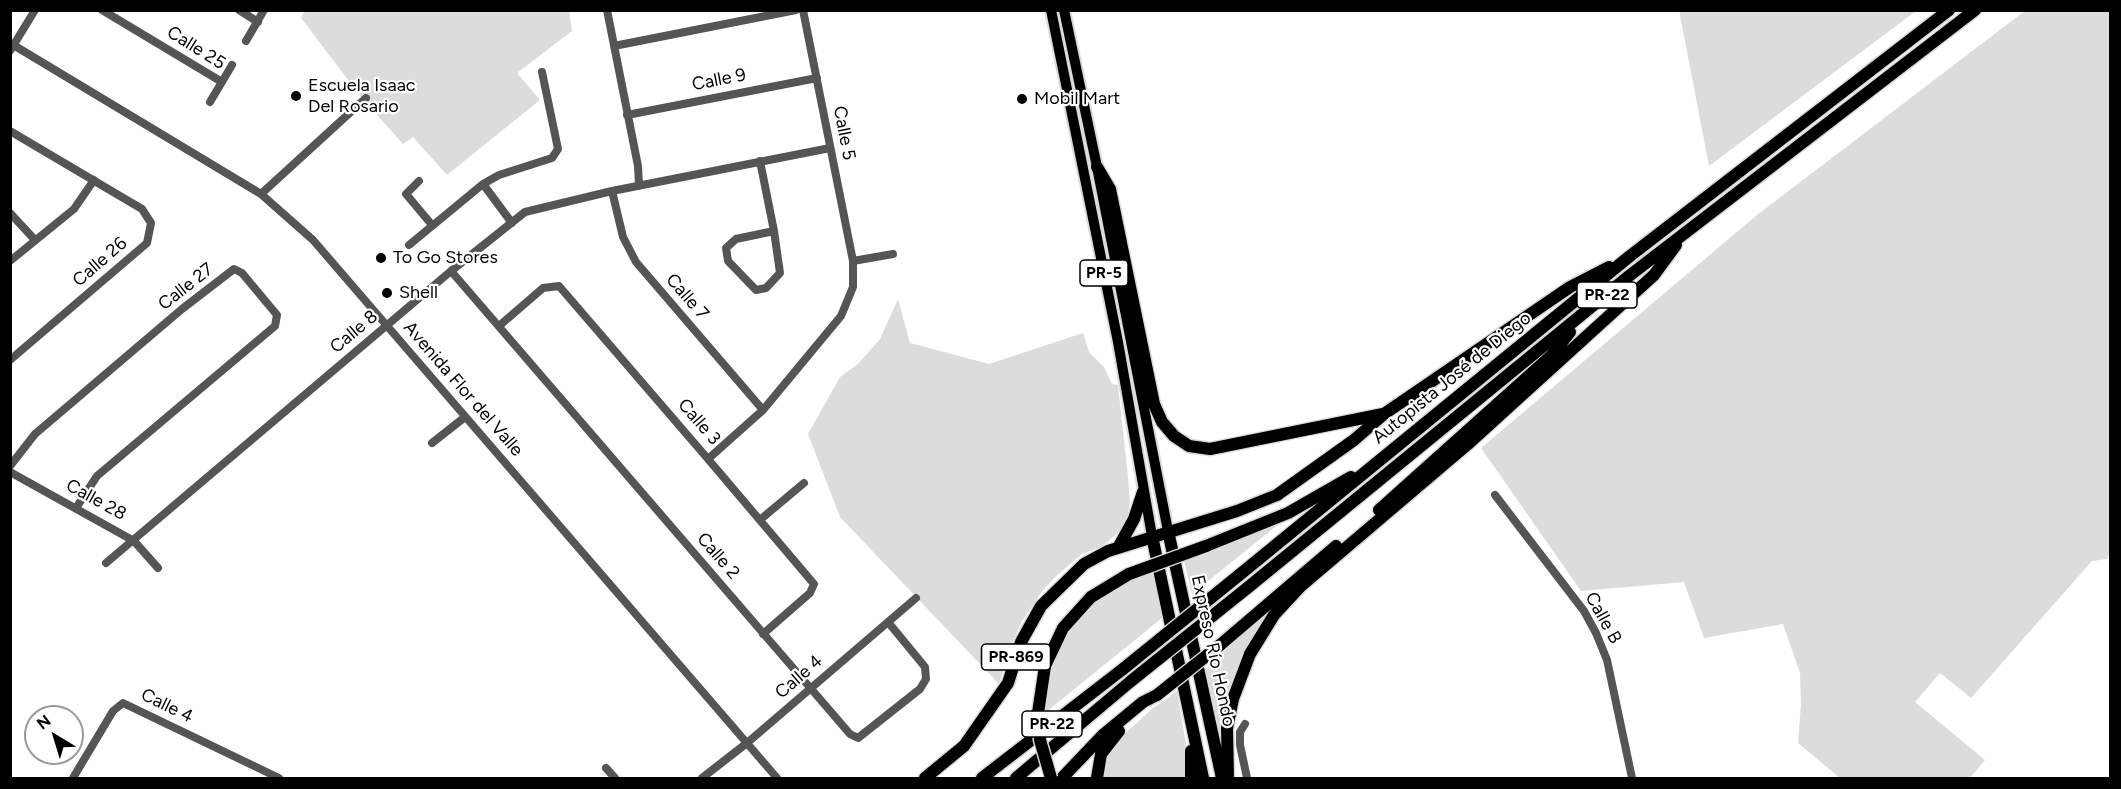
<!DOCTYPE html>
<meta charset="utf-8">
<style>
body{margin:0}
#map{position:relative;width:2121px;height:789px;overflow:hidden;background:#fff;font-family:Figtree,sans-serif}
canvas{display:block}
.frame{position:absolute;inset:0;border:12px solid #000;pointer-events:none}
.north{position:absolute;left:24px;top:705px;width:60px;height:60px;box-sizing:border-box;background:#fff;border:2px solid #999;border-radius:50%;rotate:322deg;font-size:16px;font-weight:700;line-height:24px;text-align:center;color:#000}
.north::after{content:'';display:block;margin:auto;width:21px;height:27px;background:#000;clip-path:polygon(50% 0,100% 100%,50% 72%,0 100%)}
</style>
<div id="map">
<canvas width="2121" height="789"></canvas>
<div class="frame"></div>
<div class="north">N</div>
</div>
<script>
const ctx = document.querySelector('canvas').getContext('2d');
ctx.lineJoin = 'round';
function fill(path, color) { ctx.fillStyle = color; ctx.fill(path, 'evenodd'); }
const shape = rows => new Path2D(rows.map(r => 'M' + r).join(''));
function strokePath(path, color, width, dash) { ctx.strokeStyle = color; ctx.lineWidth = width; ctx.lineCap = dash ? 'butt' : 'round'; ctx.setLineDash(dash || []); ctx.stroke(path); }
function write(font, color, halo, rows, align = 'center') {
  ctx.font = font + ' Figtree,sans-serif'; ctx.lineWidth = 4.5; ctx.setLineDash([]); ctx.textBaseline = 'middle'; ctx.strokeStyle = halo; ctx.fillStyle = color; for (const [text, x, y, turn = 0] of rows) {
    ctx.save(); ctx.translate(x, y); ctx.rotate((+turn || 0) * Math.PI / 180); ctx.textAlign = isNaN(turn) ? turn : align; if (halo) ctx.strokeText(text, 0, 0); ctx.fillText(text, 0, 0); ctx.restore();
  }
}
fill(shape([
 [305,10,569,10,572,31,517,73,540,100,447,175,413,137,403,144,361,97,301,18],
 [1679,10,1916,10,1916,11,1709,166],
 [2026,10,2110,11,2110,554,2107,559,2092,561,1971,698,1940,673,1915,702,1985,760,1970,778,1840,778,1798,743,1801,704,1800,673,1783,624,1704,638,1684,582,1581,591,1481,448,1757,215],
 [898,299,910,343,989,364,1083,333,1089,352,1104,367,1112,384,1118,385,1128,477,1130,502,1128,514,1120,531,1101,547,1082,554,1057,575,1043,590,1022,621,1010,648,999,684,840,517,808,434,840,377,858,364,880,339],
 [1279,524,1192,594,1184,561],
 [1153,572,1162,618,1045,713,1046,685,1058,649,1074,622,1095,601,1126,582],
 [1263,614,1266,617,1242,654,1226,698,1220,734,1217,735,1205,670],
 [1177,691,1187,750,1187,767,1184,778,1104,778,1104,764,1118,740,1153,708]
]), '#dcdcdc');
const major = shape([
 [1051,10,1118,342,1152,536],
 [1064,10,1097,167,1168,531]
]);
const highway = shape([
 [1097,167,1110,189,1154,404,1162,422,1174,436,1189,446,1210,449,1383,414],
 [1379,510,1552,355,1570,332],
 [1168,531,1222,778],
 [1152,536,1203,778],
 [1206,546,1288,513,1351,477],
 [1118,548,1134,519,1143,492],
 [1238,576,1630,256,1949,10],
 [1246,589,1629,276,1975,10],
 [1220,645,1336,546],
 [1038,713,1045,666,1063,628,1091,597,1129,574],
 [1191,751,1191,778],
 [925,778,964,746,1008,683,1021,642,1041,606,1084,564,1108,551,1237,511,1277,495,1354,440,1384,414,1570,287,1609,267],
 [982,778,1123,669],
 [1016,778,1131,681],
 [1062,778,1103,735,1143,702,1157,695],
 [1097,778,1101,754,1119,731],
 [1228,778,1227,728,1233,699,1250,654,1274,615,1301,586,1468,444,1654,275,1676,245]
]);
strokePath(major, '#dbdbdb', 14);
strokePath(highway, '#dbdbdb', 15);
strokePath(shape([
 [102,10,222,82],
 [239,10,258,22],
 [607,10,638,166,639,186],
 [246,41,264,10],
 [10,43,261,194,313,240,777,778],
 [614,46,796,10],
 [10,51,35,10],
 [210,102,232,65],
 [627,115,817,78],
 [10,131,142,209,151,223,147,243,10,360],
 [760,161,774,231],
 [419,181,406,194,432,225],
 [483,184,512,223],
 [612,191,623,237,636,262,763,410],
 [261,194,366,98],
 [10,213,35,240],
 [774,231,780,273,766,288,756,290,728,261,726,248,736,239,774,231],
 [409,245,483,184,499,175,552,158,558,149,542,72],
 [10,261,74,209,94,180],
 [853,261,893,254],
 [451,271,850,734,858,738,920,689,926,679,925,667,888,622],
 [499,326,543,288,559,286,708,459,814,584,810,593,763,634],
 [432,443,465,417],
 [708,459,763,410,841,316,853,287,853,261,803,10],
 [10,466,35,434,182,309,234,269,242,273,277,315,275,326,97,476,76,508],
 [10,472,134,541,158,568],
 [1495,495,1584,611,1596,633,1607,660,1632,778],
 [761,519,804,483],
 [106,563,451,271,525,212,612,191,830,148],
 [1245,724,1240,732,1240,745,1247,778],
 [606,768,615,778],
 [73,778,113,711,123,703,279,778],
 [702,778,747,743,916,598]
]), '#555', 8);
strokePath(major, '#000', 10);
strokePath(highway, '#000', 12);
const highwayBridge = shape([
 [1129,574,1206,546],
 [1123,669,1238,576],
 [1131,681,1246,589],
 [1157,695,1220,645],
 [1038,713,1040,740,1051,778]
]);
strokePath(highwayBridge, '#dbdbdb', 15, []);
strokePath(highwayBridge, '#000', 12);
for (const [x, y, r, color] of [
 [296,96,6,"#000"],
 [1022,99,6,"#000"],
 [381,258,6,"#000"],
 [387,293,6,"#000"]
]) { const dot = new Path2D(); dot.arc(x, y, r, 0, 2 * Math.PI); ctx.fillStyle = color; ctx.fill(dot); strokePath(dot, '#fff', 2); }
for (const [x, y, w] of [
 [1104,273,48],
 [1607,295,60],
 [1016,657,69],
 [1052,724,60]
]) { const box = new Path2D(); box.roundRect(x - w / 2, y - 13, w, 26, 4.5); ctx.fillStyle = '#fff'; ctx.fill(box); strokePath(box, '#000', 1.5); }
write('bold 16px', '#000', null, [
 ["PR-5",1104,273],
 ["PR-22",1607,295],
 ["PR-869",1016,657],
 ["PR-22",1052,724]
]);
write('18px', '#000', '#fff', [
 ["Calle 25",196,48,32],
 ["Calle 9",719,80,-11],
 ["Calle 5",844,133,79],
 ["Calle 26",100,262,-41],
 ["Calle 27",186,287,-38],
 ["Calle 7",687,297,49],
 ["Calle 8",354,332,-40],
 ["Autopista José de Diego",1452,378,-39],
 ["Avenida Flor del Valle",463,389,49],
 ["Calle 3",699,422,49],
 ["Calle 28",96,500,29],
 ["Calle 2",718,556,49],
 ["Calle B",1603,618,61],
 ["Expreso Río Hondo",1213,651,78],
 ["Calle 4",799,677,-41],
 ["Calle 4",167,706,26]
]);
write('18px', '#000', '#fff', [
 ["Escuela Isaac",308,86],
 ["Del Rosario",308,107],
 ["Mobil Mart",1034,99],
 ["To Go Stores",393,258],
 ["Shell",399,293]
], 'left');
</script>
